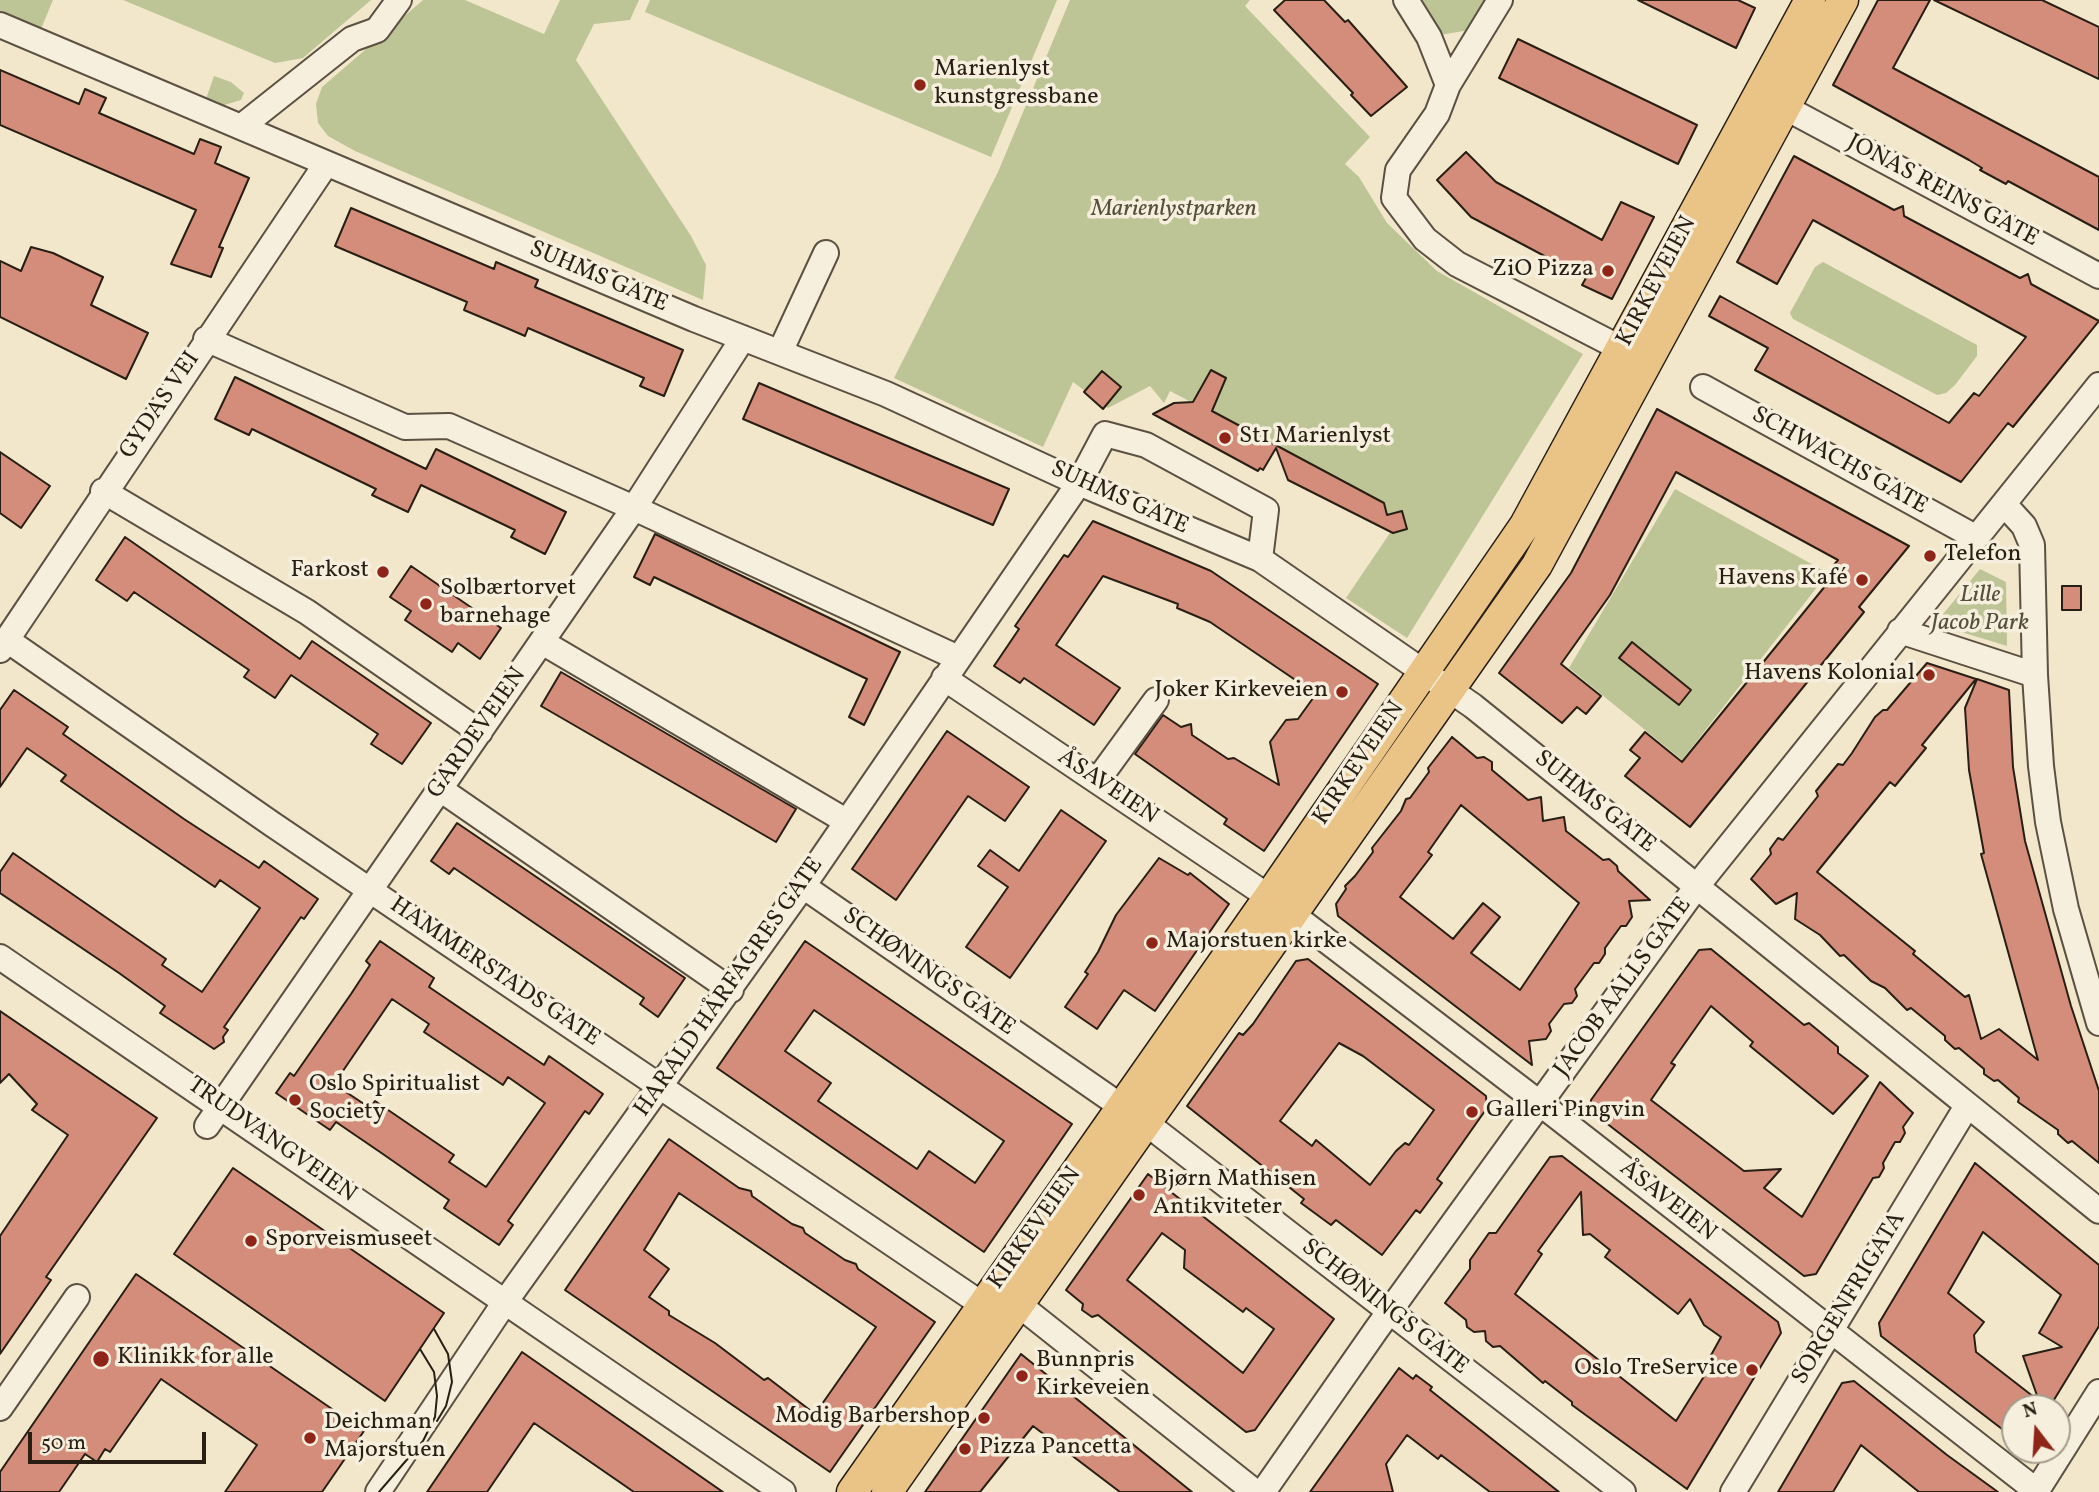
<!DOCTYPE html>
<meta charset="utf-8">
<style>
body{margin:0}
#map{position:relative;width:2099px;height:1492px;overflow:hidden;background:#f2e7cb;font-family:Vollkorn,serif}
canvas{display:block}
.north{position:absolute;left:2001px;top:1394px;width:70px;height:70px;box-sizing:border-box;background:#f7efdd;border:2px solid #a59b8d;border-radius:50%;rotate:343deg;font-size:19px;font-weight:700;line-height:28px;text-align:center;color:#291e14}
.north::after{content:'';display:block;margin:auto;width:24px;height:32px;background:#8f2418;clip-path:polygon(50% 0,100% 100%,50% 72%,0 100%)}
.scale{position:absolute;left:28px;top:1432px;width:178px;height:32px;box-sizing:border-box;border:4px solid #291e14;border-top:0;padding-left:9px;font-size:21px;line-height:24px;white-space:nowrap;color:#291e14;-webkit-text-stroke:5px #f7efdd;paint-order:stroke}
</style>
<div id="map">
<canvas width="2099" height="1492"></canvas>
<div class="north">N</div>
<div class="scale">50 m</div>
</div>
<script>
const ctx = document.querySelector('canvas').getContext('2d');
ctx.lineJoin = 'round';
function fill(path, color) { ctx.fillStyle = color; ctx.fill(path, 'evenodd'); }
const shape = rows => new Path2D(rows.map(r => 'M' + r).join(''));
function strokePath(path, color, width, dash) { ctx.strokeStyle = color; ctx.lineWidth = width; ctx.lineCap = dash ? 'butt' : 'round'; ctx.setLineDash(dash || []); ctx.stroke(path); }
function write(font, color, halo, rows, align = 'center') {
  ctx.font = font + ' Vollkorn,serif'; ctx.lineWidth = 7; ctx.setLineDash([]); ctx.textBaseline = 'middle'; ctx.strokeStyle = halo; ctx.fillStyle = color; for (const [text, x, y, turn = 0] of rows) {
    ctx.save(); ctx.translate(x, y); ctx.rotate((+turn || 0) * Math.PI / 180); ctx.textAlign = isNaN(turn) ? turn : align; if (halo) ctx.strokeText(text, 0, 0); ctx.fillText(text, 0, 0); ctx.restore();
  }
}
fill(shape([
 [0,0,53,0,41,29,0,12],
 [123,0,371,0,303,58,275,63],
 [423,0,465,0,544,34,560,0,639,0,630,20,594,24,576,60,691,236,706,265,703,300,355,151,328,136,318,123,316,104,322,87],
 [650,0,1057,0,991,157,645,12],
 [1070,0,1250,0,1245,6,1370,137,1345,164,1359,177,1387,223,1437,271,1583,354,1407,638,1346,598,1392,530,1384,503,1170,391,1164,403,1150,386,1108,408,1073,382,1043,447,894,378,998,172],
 [1406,0,1500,0,1469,30,1429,37],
 [214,76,231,82,244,93,241,100,221,106,206,99],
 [1823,262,1977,345,1977,356,1955,385,1946,393,1937,395,1793,319,1790,313,1815,267],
 [1675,489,1828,573,1682,760,1569,668],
 [1980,569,2006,582,2007,646,1935,624]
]), '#bdc596');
const building = shape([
 [1285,0,1324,0,1345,22,1348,20,1407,87,1371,116,1351,95,1353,93,1274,10,1285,0],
 [1638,0,1738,0,1755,8,1736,48,1638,0],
 [1878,0,1930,0,1893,68,2099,177,2099,230,2008,181,2006,184,1980,170,1982,168,1969,160,1833,85,1878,0],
 [1934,0,2042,0,2099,27,2099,79,1934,0],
 [1518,39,1697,125,1678,164,1499,78,1518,39],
 [0,70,79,104,85,89,106,98,99,113,194,154,200,139,221,147,215,163,249,178,219,247,223,248,211,277,171,264,196,210,0,125,0,70],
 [1466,152,1496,182,1602,240,1621,202,1654,217,1612,299,1582,285,1586,278,1471,217,1437,180,1466,152],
 [1794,156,1894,210,1903,206,1904,216,2020,278,2028,274,2031,284,2099,321,2013,427,2008,423,1961,482,1755,370,1768,348,1709,316,1720,296,1949,423,1974,393,1979,396,2026,337,1813,220,1777,284,1737,262,1794,156],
 [351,208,494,269,496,262,538,280,535,287,676,347,683,350,664,396,640,386,644,378,528,328,525,336,509,329,464,310,467,302,335,246,351,208],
 [31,247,53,253,103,277,91,305,148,333,126,379,0,317,0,261,21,271,31,247],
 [1211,370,1226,378,1212,411,1384,503,1387,515,1402,511,1407,529,1393,533,1288,480,1276,448,1263,470,1260,468,1258,471,1153,414,1174,403,1193,402,1211,370],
 [1102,371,1121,387,1103,409,1084,392,1102,371],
 [235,377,426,469,436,449,566,512,545,554,511,537,515,530,421,485,408,512,372,495,376,489,252,429,249,435,215,419,235,377],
 [759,383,1009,489,993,525,743,419,759,383],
 [1657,409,1909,546,1859,607,1864,612,1690,827,1625,776,1640,758,1630,750,1645,732,1682,762,1826,585,1821,581,1838,560,1676,472,1610,595,1561,664,1601,696,1586,714,1577,707,1562,723,1499,673,1571,573,1657,409],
 [0,452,50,486,21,528,0,513,0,452],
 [1093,521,1211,571,1378,684,1264,851,1224,824,1227,819,1135,754,1163,715,1181,727,1191,724,1192,735,1228,759,1234,758,1279,785,1270,742,1286,720,1298,719,1316,694,1210,622,1177,608,1178,604,1103,576,1056,645,1120,688,1094,725,1024,678,1020,683,994,666,1019,629,1015,626,1064,555,1068,557,1093,521],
 [655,534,900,652,864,725,849,717,867,679,654,577,650,585,634,577,655,534],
 [125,537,300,659,312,641,431,723,402,764,371,744,378,734,291,675,275,698,244,677,249,670,134,592,127,601,96,580,125,537],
 [411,566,501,628,480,659,458,643,452,652,405,620,411,611,390,597,411,566],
 [2062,586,2081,586,2081,610,2062,610,2062,586],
 [1632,642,1691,690,1679,705,1619,658,1632,642],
 [1927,663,1976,679,1922,745,1926,748,1895,786,1890,782,1817,872,1915,951,1913,954,1965,997,1969,995,1981,1039,1999,1029,2038,1060,1981,854,1984,853,1969,770,1965,708,1977,679,2009,690,2013,767,2025,841,2071,1006,2099,1091,2099,1163,2072,1141,2068,1143,2058,1134,2058,1130,2018,1102,2019,1098,1998,1080,1994,1081,1984,1074,1984,1069,1959,1048,1955,1049,1945,1040,1945,1036,1911,1008,1907,1010,1885,988,1871,981,1844,955,1840,956,1820,935,1795,919,1797,893,1776,904,1751,879,1771,854,1770,849,1778,838,1783,840,1818,796,1816,791,1829,775,1838,764,1843,765,1852,753,1875,717,1883,710,1887,710,1927,663],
 [561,672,796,809,776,842,541,706,561,672],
 [14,690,68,727,63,734,184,819,259,868,264,861,318,899,304,919,301,917,224,1027,228,1030,223,1037,224,1042,214,1049,160,1013,165,1006,119,973,0,893,0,872,13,853,166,959,162,965,202,992,260,908,220,880,215,887,114,818,61,781,66,775,27,748,0,787,0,710,14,690],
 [947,731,1029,787,1005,821,968,796,896,900,852,869,947,731],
 [1452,737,1477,758,1484,757,1492,762,1492,770,1528,800,1541,797,1543,821,1564,817,1566,831,1603,860,1609,859,1617,866,1618,871,1650,900,1629,901,1632,917,1626,926,1621,926,1605,948,1605,954,1599,963,1594,963,1575,989,1577,996,1572,1003,1564,1004,1549,1024,1551,1031,1546,1039,1529,1041,1532,1065,1338,916,1336,904,1346,889,1345,886,1355,876,1373,852,1372,848,1401,811,1406,799,1410,798,1429,772,1428,768,1452,737],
 [1461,805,1579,903,1520,990,1471,953,1500,917,1483,903,1453,939,1400,897,1432,855,1428,852,1461,805],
 [1061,810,1106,841,1010,978,966,947,1008,887,978,866,990,850,1019,871,1061,810],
 [457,823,685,978,658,1017,640,1004,644,998,454,868,449,874,431,861,457,823],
 [1159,858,1188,875,1190,873,1229,904,1155,1011,1124,990,1097,1029,1065,1007,1088,974,1085,972,1098,952,1116,915,1159,858],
 [380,941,434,978,429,987,544,1065,549,1056,603,1094,589,1114,585,1111,508,1221,513,1225,499,1245,444,1208,449,1200,380,1152,336,1122,330,1130,276,1093,290,1073,294,1076,351,994,370,965,366,961,380,941],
 [392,999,429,1024,424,1032,503,1085,508,1077,545,1103,486,1187,449,1162,454,1155,375,1101,370,1108,334,1084,392,999],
 [805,941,1072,1124,984,1252,717,1068,805,941],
 [814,1010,1004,1141,975,1183,929,1151,917,1169,818,1101,831,1083,785,1051,814,1010],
 [1711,949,1804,1025,1809,1023,1838,1047,1838,1053,1868,1076,1833,1114,1750,1046,1753,1042,1711,1006,1671,1063,1675,1065,1651,1100,1744,1171,1781,1169,1764,1188,1802,1217,1880,1082,1913,1113,1903,1127,1905,1133,1900,1142,1895,1142,1883,1163,1884,1168,1879,1177,1873,1178,1816,1274,1804,1276,1592,1112,1591,1100,1699,950,1711,949],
 [1308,959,1486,1096,1487,1108,1437,1179,1442,1183,1420,1213,1416,1210,1382,1255,1336,1220,1331,1225,1301,1203,1304,1199,1187,1106,1239,1033,1243,1035,1253,1024,1296,961,1308,959],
 [1339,1043,1363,1056,1434,1110,1409,1145,1405,1143,1396,1151,1370,1185,1316,1140,1312,1146,1280,1121,1339,1043],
 [0,1011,157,1118,46,1277,51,1280,0,1354,0,1236,68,1135,32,1110,37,1104,9,1074,0,1083,0,1011],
 [669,1139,739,1188,751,1191,752,1196,792,1224,803,1228,805,1233,845,1260,856,1264,858,1269,935,1322,830,1472,565,1290,669,1139],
 [679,1193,876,1327,815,1414,768,1378,764,1380,715,1343,669,1315,669,1311,649,1297,669,1269,644,1250,679,1193],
 [1562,1156,1778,1322,1781,1333,1687,1489,1572,1405,1572,1402,1545,1381,1543,1383,1500,1346,1493,1347,1486,1341,1485,1331,1474,1332,1467,1327,1466,1320,1445,1303,1470,1269,1470,1260,1489,1233,1496,1233,1550,1157,1562,1156],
 [1581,1192,1583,1235,1590,1234,1610,1250,1605,1257,1678,1314,1690,1299,1704,1325,1721,1337,1710,1357,1713,1362,1676,1421,1515,1294,1542,1254,1538,1251,1581,1192],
 [1975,1163,2099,1265,2099,1326,2049,1408,2015,1408,2015,1439,1881,1336,1879,1323,1975,1163],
 [1983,1232,2061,1295,2039,1333,2062,1347,2023,1356,2039,1401,1976,1352,1974,1335,1984,1322,1948,1293,1983,1232],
 [233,1168,444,1313,385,1401,174,1254,233,1168],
 [1148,1174,1185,1203,1191,1200,1201,1208,1200,1214,1334,1319,1255,1430,1246,1432,1098,1315,1092,1317,1082,1310,1083,1304,1066,1290,1148,1174],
 [1162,1233,1185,1250,1184,1268,1243,1312,1246,1308,1274,1329,1243,1373,1127,1280,1162,1233],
 [136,1274,364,1431,322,1492,225,1492,257,1445,161,1379,110,1452,105,1449,97,1462,85,1454,59,1492,0,1492,0,1472,136,1274],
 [522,1352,723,1492,634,1492,534,1423,487,1492,427,1492,522,1352],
 [1021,1354,1192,1492,1120,1492,1033,1426,980,1492,925,1492,1021,1354],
 [1399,1368,1413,1379,1416,1375,1432,1387,1430,1390,1559,1492,1490,1492,1441,1455,1438,1459,1407,1435,1386,1464,1393,1492,1310,1492,1399,1368],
 [1854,1381,1947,1455,1998,1492,1919,1492,1861,1445,1833,1492,1778,1492,1842,1383,1854,1381]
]);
fill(building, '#d38d7a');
strokePath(building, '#291e14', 2);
const minor = shape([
 [1406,0,1429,37,1448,85],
 [1500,0,1448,85,1437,114,1398,170,1394,198,1425,239,1457,264,1622,349],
 [0,25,694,319,886,394,1079,483,1260,559,1473,706,2099,1211],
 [1786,108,2099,276],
 [241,127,352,39,377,30,399,0],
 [206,339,405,427,449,426,634,508,958,658],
 [780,352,826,253],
 [1703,387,1975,537],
 [103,491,307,612,480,732],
 [2004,504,2024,526,2032,545,2035,675,2041,766,2048,822,2066,909,2099,1023],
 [1900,631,2035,675],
 [7,640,272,824,983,1305],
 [542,642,846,821],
 [0,650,326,164],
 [944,678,1269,897],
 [1097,781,1156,700],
 [440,789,731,990],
 [803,886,1122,1107],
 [1293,915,1555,1115,2038,1492],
 [0,957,783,1492],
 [1146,1123,1623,1492],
 [207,1126,634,508,743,338],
 [1018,1304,1255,1492],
 [0,1408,77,1297],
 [378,1492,505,1302,803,886,1079,483,1105,434,1146,445,1266,510,1260,559],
 [1263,1492,1376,1330,1697,886,2099,385],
 [1733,1492,1967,1106],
 [2036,1492,2099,1392]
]);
const major = shape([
 [852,1492,1269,897,1525,525,1810,0],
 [887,1492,1537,565,1843,0]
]);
strokePath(minor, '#5b5042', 28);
strokePath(major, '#291e14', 33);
strokePath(minor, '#f7efdd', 24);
strokePath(major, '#e9c486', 30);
strokePath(shape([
 [434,1329,448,1354,452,1382,446,1406,437,1421],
 [379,1492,423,1441,435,1417,437,1396,434,1372,420,1349]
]), '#291e14', 2);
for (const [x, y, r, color] of [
 [920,85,7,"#8f2418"],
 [1608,271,7,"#8f2418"],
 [1225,438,7,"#8f2418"],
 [1930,556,7,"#8f2418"],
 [383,572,7,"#8f2418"],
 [1862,580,7,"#8f2418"],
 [426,604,7,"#8f2418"],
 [1929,675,7,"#8f2418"],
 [1342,692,7,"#8f2418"],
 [1152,943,7,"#8f2418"],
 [295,1100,7,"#8f2418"],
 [1472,1112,7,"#8f2418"],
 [1139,1195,7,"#8f2418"],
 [251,1241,7,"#8f2418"],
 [101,1359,9,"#8f2418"],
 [1752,1370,7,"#8f2418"],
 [1022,1376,7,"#8f2418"],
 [984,1418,7,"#8f2418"],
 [310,1438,7,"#8f2418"],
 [965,1449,7,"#8f2418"]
]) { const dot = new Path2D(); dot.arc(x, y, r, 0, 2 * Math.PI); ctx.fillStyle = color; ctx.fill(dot); strokePath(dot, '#f7efdd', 2.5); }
write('24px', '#291e14', '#f7efdd', [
 ["Marienlyst",934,71],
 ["kunstgressbane",934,99],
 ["ZiO Pizza",1594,271,"right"],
 ["St1 Marienlyst",1239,438],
 ["Telefon",1944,556],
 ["Farkost",369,572,"right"],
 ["Havens Kafé",1848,580,"right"],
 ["Solbærtorvet",440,590],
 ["barnehage",440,618],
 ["Havens Kolonial",1915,675,"right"],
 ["Joker Kirkeveien",1328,692,"right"],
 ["Majorstuen kirke",1166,943],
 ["Oslo Spiritualist",309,1086],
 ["Society",309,1114],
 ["Galleri Pingvin",1486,1112],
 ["Bjørn Mathisen",1153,1181],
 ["Antikviteter",1153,1209],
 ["Sporveismuseet",265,1241],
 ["Klinikk for alle",117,1359],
 ["Bunnpris",1036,1362],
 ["Kirkeveien",1036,1390],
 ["Oslo TreService",1738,1370,"right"],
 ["Modig Barbershop",970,1418,"right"],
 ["Deichman",324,1424],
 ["Majorstuen",324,1452],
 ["Pizza Pancetta",979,1449]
], 'left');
write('24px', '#291e14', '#f7efdd', [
 ["JONAS REINS GATE",1942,192,28],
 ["SUHMS GATE",598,278,23],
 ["KIRKEVEIEN",1658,282,-62],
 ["GYDAS VEI",161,406,-56],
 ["SCHWACHS GATE",1839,462,29],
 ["SUHMS GATE",1119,499,24],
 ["GARDEVEIEN",478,734,-55],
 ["KIRKEVEIEN",1360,764,-56],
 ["ÅSAVEIEN",1107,788,34],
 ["SUHMS GATE",1594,803,39],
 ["HAMMERSTADS GATE",494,973,34],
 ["SCHØNINGS GATE",928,973,35],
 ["HARALD HÅRFAGRES GATE",730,988,-55],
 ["JACOB AALLS GATE",1624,988,-54],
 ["TRUDVANGVEIEN",271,1141,35],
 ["ÅSAVEIEN",1667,1202,38],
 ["KIRKEVEIEN",1036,1229,-55],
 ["SORGENFRIGATA",1850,1299,-59],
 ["SCHØNINGS GATE",1384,1308,38]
]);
write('italic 24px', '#55503b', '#f7efdd', [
 ["Marienlystparken",1174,211],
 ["Lille",1980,597],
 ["Jacob Park",1980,625]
]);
</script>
